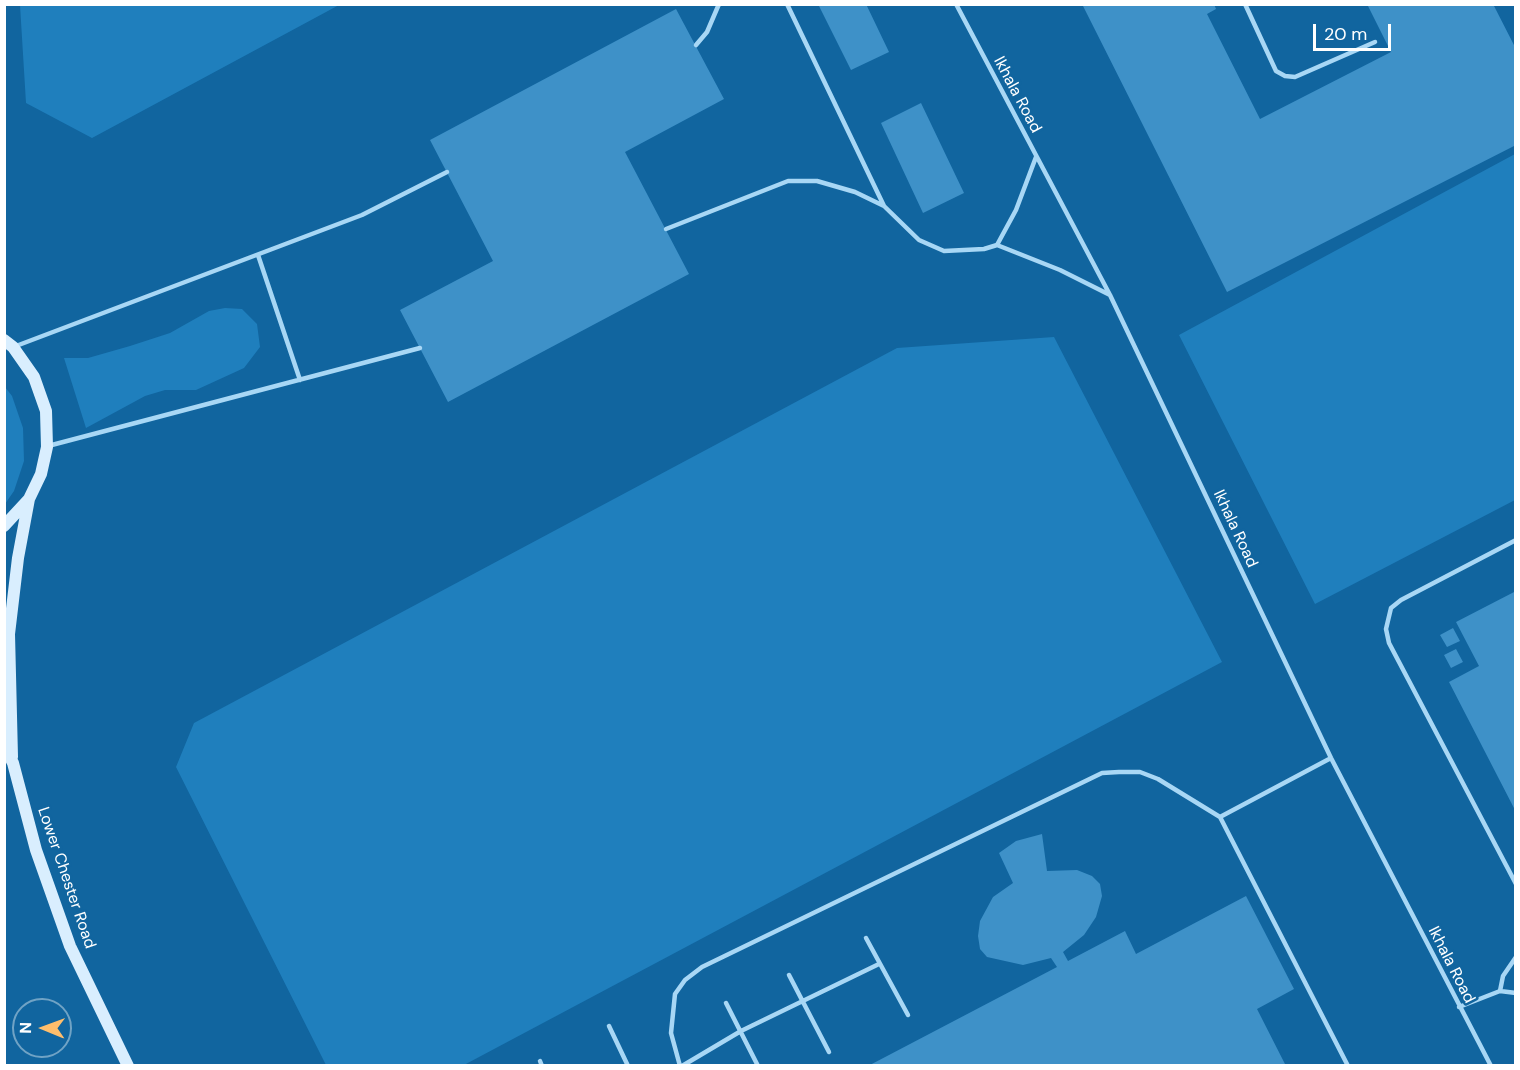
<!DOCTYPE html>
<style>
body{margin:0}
#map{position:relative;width:1520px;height:1070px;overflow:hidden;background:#11659f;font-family:"DM Sans",sans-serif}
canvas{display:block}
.frame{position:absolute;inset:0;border:6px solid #fff;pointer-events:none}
.north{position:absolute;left:12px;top:998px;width:60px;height:60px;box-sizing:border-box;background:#11659f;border:2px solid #70a3c5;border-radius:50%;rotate:271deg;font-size:16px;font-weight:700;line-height:24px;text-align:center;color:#fff}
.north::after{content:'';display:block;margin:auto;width:21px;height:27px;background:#ffbe6c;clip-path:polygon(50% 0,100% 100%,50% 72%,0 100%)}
.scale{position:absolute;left:1313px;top:24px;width:78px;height:27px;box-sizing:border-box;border:3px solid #fff;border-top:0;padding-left:8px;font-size:18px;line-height:21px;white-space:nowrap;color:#fff;-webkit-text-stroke:4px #11659f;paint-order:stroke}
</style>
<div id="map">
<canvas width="1520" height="1070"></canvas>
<div class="frame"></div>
<div class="north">N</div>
<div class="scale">20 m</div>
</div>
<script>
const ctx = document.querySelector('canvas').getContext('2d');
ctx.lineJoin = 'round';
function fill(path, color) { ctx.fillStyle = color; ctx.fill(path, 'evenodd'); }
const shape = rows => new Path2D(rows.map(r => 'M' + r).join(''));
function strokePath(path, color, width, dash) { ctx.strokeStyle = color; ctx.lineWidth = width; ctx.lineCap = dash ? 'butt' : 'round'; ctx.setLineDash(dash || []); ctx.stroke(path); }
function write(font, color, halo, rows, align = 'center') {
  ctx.font = font + ' "DM Sans",sans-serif'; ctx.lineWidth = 5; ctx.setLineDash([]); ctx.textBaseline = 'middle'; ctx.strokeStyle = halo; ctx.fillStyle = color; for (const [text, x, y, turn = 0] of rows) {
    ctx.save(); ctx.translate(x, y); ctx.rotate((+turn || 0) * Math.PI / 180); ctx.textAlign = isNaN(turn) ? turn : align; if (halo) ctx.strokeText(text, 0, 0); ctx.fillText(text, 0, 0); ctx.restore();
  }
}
fill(shape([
 [20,5,20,4,339,5,92,138,26,103],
 [1515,154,1515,500,1315,604,1179,335],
 [225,308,242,309,257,324,260,347,244,368,196,390,165,390,145,396,86,428,64,358,88,358,130,346,170,333,209,311],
 [1054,337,1222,662,464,1065,326,1065,176,767,194,723,897,348],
 [5,387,12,396,23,428,24,461,14,491,5,504]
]), '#1f7fbd');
fill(shape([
 [818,4,866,4,889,52,851,70],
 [1082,4,1214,4,1216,9,1207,14,1260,119,1391,52,1367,4,1493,4,1516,49,1516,145,1227,292],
 [676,9,724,99,625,152,689,274,448,402,400,310,493,261,430,140],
 [921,103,964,193,923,213,881,123],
 [1516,591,1516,812,1449,682,1479,666,1456,622],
 [1453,628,1460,641,1447,647,1440,635],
 [1456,649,1463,662,1451,668,1444,655],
 [1042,834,1047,871,1077,870,1092,876,1100,884,1102,896,1096,917,1084,935,1063,952,1068,961,1125,931,1136,954,1246,896,1294,989,1257,1009,1286,1066,868,1066,1057,967,1051,958,1023,965,987,957,980,949,978,936,980,921,993,897,1013,883,999,853,1016,841]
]), '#3e91c8');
strokePath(shape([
 [787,4,884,206],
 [956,4,1110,295,1331,758,1491,1066],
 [1245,4,1276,71,1285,76,1295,77,1375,42],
 [696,45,707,32,719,4],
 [666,229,788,181,817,181,855,192,884,206,919,240,944,251,984,249,997,245,1016,210,1036,157],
 [997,245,1060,270,1110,295],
 [258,255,300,380],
 [16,346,362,215,447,172],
 [48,446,420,348],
 [1516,540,1401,600,1391,608,1386,629,1389,643,1516,884],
 [1220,817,1331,758],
 [866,938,908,1015],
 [789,975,829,1052],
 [1500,991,1503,976,1516,957],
 [726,1003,758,1066],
 [1459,1007,1500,991,1516,993],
 [609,1026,628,1066],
 [540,1061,542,1066],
 [680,1066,671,1033,675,994,685,980,702,967,1102,773,1119,772,1140,772,1158,779,1220,817,1348,1066],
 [682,1066,741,1031,879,964]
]), '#a8d7f5', 4.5);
strokePath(shape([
 [4,340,13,347,34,377,46,411,47,447,41,474,29,499,4,526],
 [4,746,13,763,36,850,70,946,128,1066],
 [12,757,9,634,18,558,29,499]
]), '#d9eefe', 12);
write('16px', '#fff', '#11659f', [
 ["Ikhala Road",1017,95,62],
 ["Ikhala Road",1235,529,65],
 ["Lower Chester Road",66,878,71],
 ["Ikhala Road",1451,965,63]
]);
</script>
